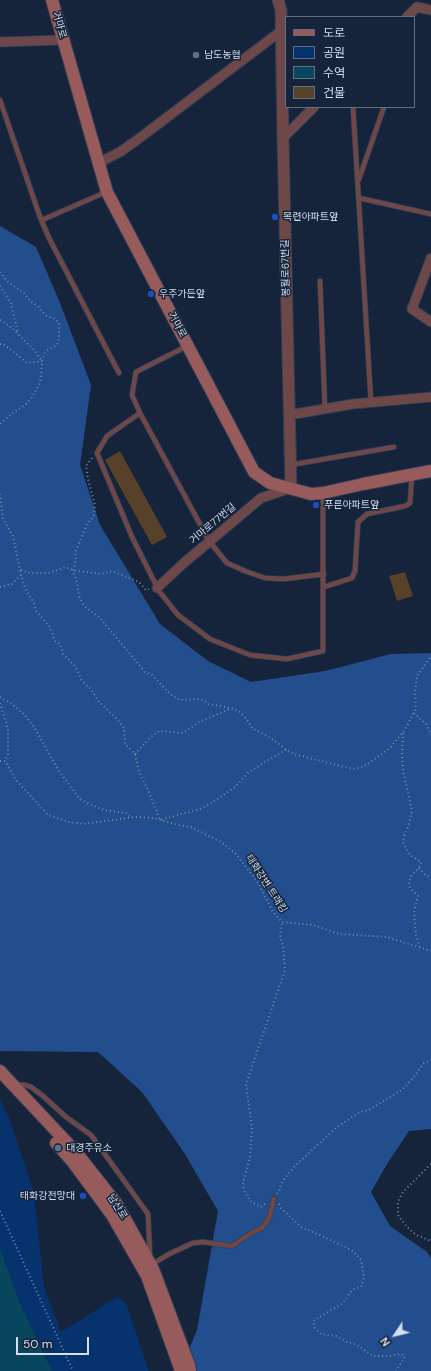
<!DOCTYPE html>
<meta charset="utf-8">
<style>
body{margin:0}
#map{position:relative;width:431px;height:1371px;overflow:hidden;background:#15243b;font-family:"DM Sans","Noto Sans KR",sans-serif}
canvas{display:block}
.legend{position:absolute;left:285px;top:16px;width:130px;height:92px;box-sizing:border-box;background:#15243b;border:1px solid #616e82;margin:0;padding:5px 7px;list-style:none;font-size:12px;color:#d4deed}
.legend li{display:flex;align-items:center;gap:8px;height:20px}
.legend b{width:20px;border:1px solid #616e82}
.north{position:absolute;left:375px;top:1315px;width:40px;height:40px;-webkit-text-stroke:3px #15243b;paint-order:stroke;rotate:235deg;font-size:11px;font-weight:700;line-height:16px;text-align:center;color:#d4deed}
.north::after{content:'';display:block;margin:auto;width:14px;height:18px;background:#d4deed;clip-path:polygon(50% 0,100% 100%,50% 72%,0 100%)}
.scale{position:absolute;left:16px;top:1337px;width:73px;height:18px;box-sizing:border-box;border:2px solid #d4deed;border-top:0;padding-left:5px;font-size:12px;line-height:14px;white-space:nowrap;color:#d4deed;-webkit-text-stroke:3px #15243b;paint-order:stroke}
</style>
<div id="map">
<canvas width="431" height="1371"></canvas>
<ul class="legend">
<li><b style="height:5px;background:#975b5c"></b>도로</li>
<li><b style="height:11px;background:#06326e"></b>공원</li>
<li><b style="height:11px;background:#08465d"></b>수역</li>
<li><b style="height:11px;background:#574129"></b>건물</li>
</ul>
<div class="north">N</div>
<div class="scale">50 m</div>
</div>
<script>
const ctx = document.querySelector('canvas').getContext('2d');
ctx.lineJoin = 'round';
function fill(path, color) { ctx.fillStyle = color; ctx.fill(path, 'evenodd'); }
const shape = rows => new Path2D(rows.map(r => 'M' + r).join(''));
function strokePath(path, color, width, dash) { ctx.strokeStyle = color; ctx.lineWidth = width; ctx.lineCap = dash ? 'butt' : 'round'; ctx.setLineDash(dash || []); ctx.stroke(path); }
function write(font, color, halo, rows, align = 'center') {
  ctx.font = font + ' "DM Sans","Noto Sans KR",sans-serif'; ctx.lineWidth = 3; ctx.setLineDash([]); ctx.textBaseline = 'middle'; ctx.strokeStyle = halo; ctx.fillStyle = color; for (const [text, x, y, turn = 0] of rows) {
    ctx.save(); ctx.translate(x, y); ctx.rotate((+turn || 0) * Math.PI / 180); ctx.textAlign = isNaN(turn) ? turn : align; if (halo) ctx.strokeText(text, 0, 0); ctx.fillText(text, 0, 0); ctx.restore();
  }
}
fill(shape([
 [0,1099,9,1118,34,1193,44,1287,61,1332,117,1297,126,1303,149,1371,52,1371,19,1301,0,1248]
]), '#06326e');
fill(shape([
 [0,226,36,247,60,303,91,385,80,465,100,525,160,624,208,661,251,682,325,671,391,654,431,653,431,1129,409,1131,387,1164,371,1192,390,1226,427,1252,431,1258,431,1371,197,1371,190,1347,197,1330,218,1211,185,1154,142,1092,98,1052,0,1051]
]), '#234e8e');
fill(shape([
 [0,1248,19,1301,52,1371,0,1371]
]), '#08465d');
fill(shape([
 [120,451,167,537,152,545,105,460],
 [405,572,413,596,397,601,389,576]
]), '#574129');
const service = shape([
 [0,100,40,217,49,238,119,373],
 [353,107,371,402],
 [359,179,384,107],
 [359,198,431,214],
 [42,220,106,192],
 [320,281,325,410],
 [187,346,136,372,132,395,140,413,107,436,97,453,132,537,159,591,178,615,210,639,250,655,287,659,323,651,323,493],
 [140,413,209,541,227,563,245,571,265,578,284,579,324,574],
 [290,465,394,447],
 [324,587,352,578,355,571,358,522,367,514,405,506,410,503,412,475],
 [17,1085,25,1085,31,1087,43,1096,66,1117,91,1135,148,1214,150,1257],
 [151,1265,169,1254,193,1243,203,1242,232,1246,251,1233,262,1228,269,1218,274,1199]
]);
const minor = shape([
 [407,17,417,7,431,10],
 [0,42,63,40],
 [283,138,314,107],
 [98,163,120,152,137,140,281,31],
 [431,258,412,309,431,322],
 [289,415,353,404,431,397],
 [157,588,185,562,261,498,291,488]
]);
const tertiary = shape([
 [278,0,281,10,283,138,291,488]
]);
const secondary = shape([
 [52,0,107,192,254,472,270,483,311,494,323,493,363,484,431,471],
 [0,1071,75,1151,116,1203,153,1269,189,1365,190,1371],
 [56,1143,72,1161,112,1215,147,1276,181,1371]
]);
strokePath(service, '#303e54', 6);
strokePath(minor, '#303e54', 11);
strokePath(tertiary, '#303e54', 13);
strokePath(secondary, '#303e54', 14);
strokePath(shape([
 [0,272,8,282,24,293,30,301,38,306,45,315,55,319,59,323,59,339,57,345,46,351,42,361,41,378,39,385,31,399,25,405,11,414,0,424],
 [0,286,11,303,18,334],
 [0,320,12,328,35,351,42,361],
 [0,344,3,344,15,353,27,363,42,361],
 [92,458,86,466,88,479,95,505,94,516,87,524,78,546,75,553,76,560,73,571,77,583,79,596,84,606,100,618,145,672,152,675,170,694,180,700,201,699,209,704,231,708,240,712,248,721,252,728,271,738,286,750,297,755,353,769,363,767,389,749,404,731,416,709,415,693,417,676,431,656],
 [0,494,3,519,13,536,21,576,25,588,34,603,36,611,50,627,55,641,60,644,63,654,75,666,82,681,91,689,99,702,118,720,124,728,125,744,135,754,139,772,148,790,160,820,200,809,210,804,235,787,248,773,260,765,286,750],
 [21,570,30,573,49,573,65,567,73,570,101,574,112,571,139,582,146,590,149,589],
 [0,587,12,584,21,575],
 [0,697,12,704,24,714,34,727,59,771,80,799,87,803,104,810,126,813,131,817],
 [0,703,8,729,8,754,5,761],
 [414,713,426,724,431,735],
 [403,733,402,756,403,770,412,811,409,824,404,836,403,842,407,850,410,855,421,862,419,868,411,876,409,882,410,888,418,896,414,912,416,935,420,947],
 [135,754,150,738,159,731,183,733,199,722,230,709],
 [0,761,5,761,16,780,48,815,69,822,83,824,135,817,154,818,178,825,191,827,221,842,236,854,258,883,273,912,282,922,313,925,339,934,387,937,431,951],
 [419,868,426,876,431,877],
 [431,1164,403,1192,398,1202,398,1215,406,1226,416,1235,431,1241],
 [277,1194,284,1179,295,1166,337,1127,360,1112,369,1110,403,1089,413,1078,424,1063,431,1060],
 [265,1204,261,1207,250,1201,244,1190,243,1183,250,1157,252,1128,246,1084,285,970,283,945,280,937,282,922],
 [279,1204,281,1208,301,1227,333,1241,353,1251,361,1260,364,1277,362,1286,352,1290,343,1303,313,1321,315,1328,321,1334,336,1336,347,1342,357,1345,373,1356,389,1356,401,1354,405,1357,396,1371],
 [0,1211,73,1371]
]), '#7c889b', 2, [1, 3]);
strokePath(service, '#6e4848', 4.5);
strokePath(minor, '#6e4848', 9);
strokePath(tertiary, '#6e4848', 11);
strokePath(secondary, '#975b5c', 12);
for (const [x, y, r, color] of [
 [196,55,4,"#5c6f8a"],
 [275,217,4,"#1a4fb4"],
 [151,294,4,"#1a4fb4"],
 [316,505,4,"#1a4fb4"],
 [58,1148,4,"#5c6f8a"],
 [83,1196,4,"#1a4fb4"]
]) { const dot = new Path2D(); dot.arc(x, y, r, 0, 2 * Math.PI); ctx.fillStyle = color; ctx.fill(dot); strokePath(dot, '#15243b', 1.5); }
write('10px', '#d4deed', '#15243b', [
 ["거마로",59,25,74],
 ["봉월로67번길",286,268,-91],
 ["거마로",177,325,62],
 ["거마로77번길",213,524,-40],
 ["태화강변 트래킹",266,884,57],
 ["남산로",117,1207,57]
]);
write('10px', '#d4deed', '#15243b', [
 ["남도농협",204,55],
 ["목련아파트앞",283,217],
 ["우주가든앞",159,294],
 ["푸른아파트앞",324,505],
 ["대경주유소",66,1148],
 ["태화강전망대",75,1196,"right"]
], 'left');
</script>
